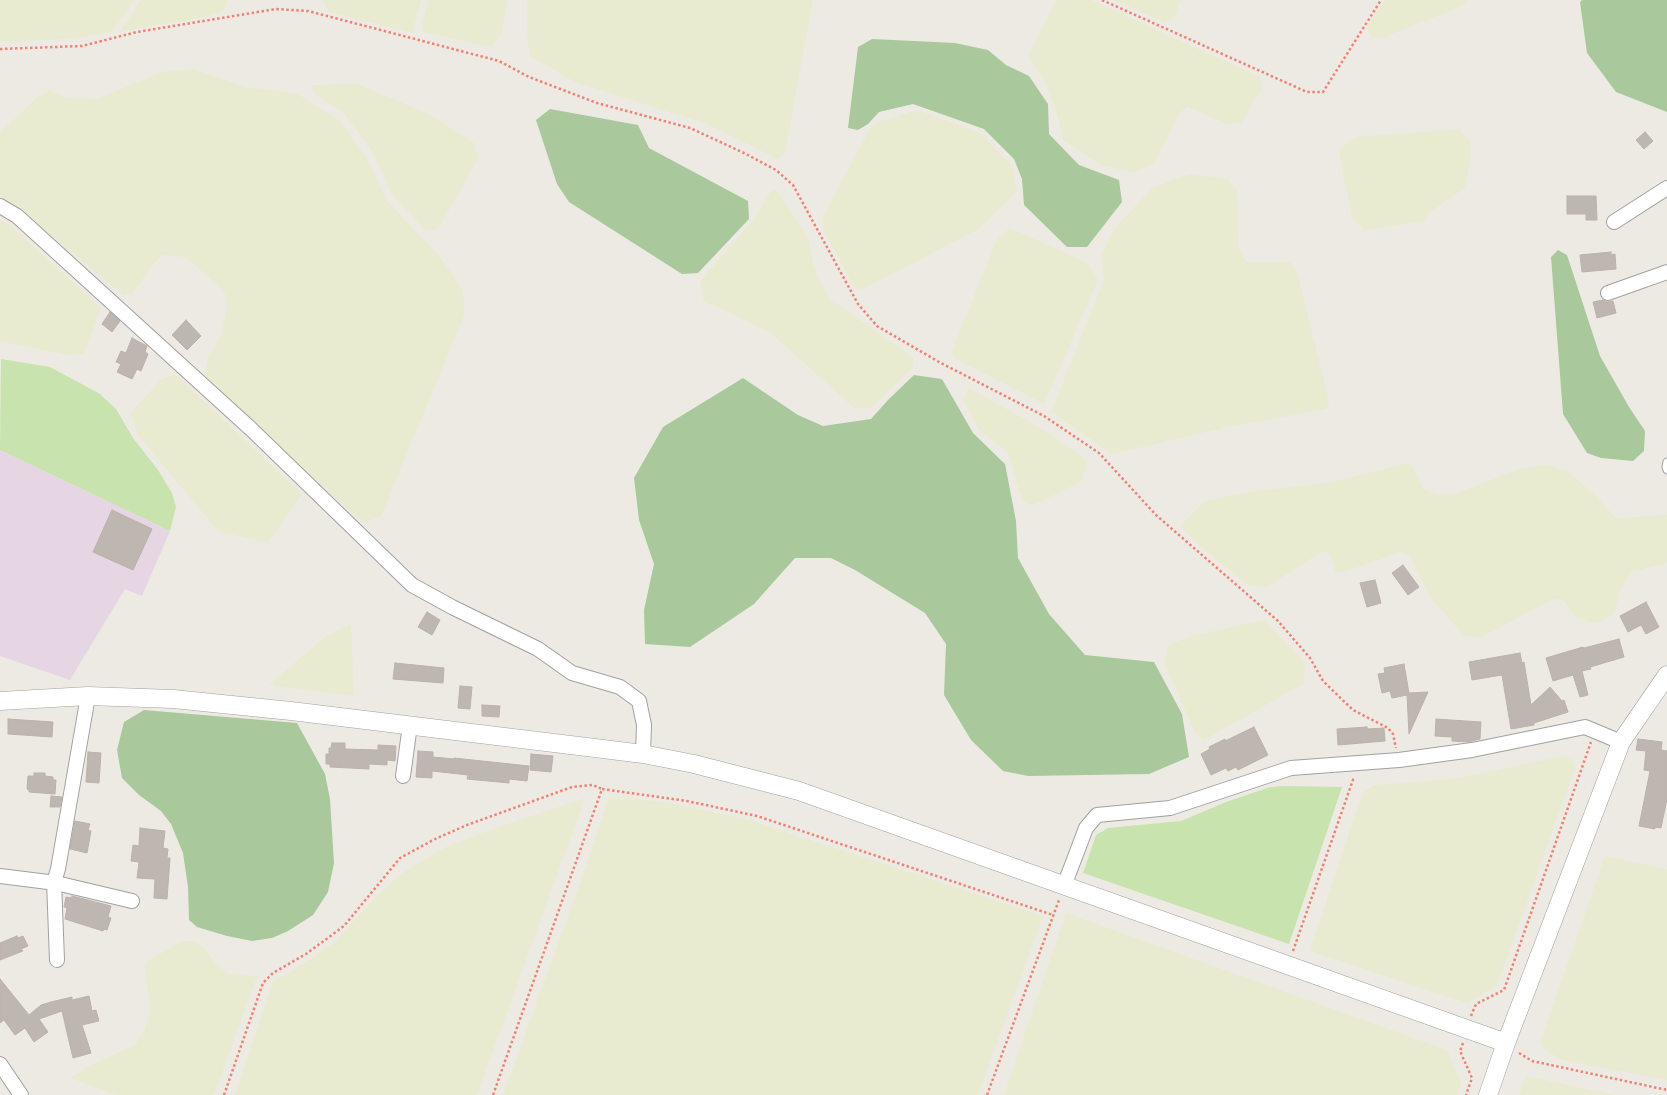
<!DOCTYPE html>
<style>
body{margin:0}
canvas{display:block;background:#edeae4}
</style>
<canvas width="1667" height="1095"></canvas>
<script>
const ctx = document.querySelector('canvas').getContext('2d');
ctx.lineJoin = 'round';
function fill(path, color) { ctx.fillStyle = color; ctx.fill(path, 'evenodd'); }
const shape = rows => new Path2D(rows.map(r => 'M' + r).join(''));
function strokePath(path, color, width, dash) { ctx.strokeStyle = color; ctx.lineWidth = width; ctx.lineCap = dash ? 'butt' : 'round'; ctx.setLineDash(dash || []); ctx.stroke(path); }
fill(shape([
 [0,450,170,531,142,596,125,589,70,680,0,656]
]), '#e6d6e3');
fill(shape([
 [0,0,134,0,112,32,76,38,15,42,0,41],
 [141,0,227,0,224,11,205,17,120,32],
 [323,0,421,0,412,33,327,11],
 [428,0,508,0,501,34,491,47,423,32,422,24],
 [527,0,813,0,785,154,778,159,707,124,575,82,530,56,527,33],
 [1057,0,1091,0,1260,77,1262,88,1241,123,1228,124,1187,107,1180,113,1154,163,1133,173,1099,164,1063,140,1058,117,1046,84,1028,55],
 [1114,0,1181,0,1174,18,1164,22],
 [1385,0,1467,0,1462,6,1382,38,1370,36,1367,26],
 [193,69,249,88,296,93,340,121,366,157,387,201,442,259,463,291,464,316,381,516,363,523,204,378,209,355,221,336,227,306,225,292,186,257,161,255,132,293,123,295,41,227,0,196,0,132,38,97,50,90,66,98,96,99,163,72],
 [357,84,429,114,474,143,478,159,438,229,426,230,392,195,373,152,344,113,316,95,311,85],
 [918,110,980,133,1013,167,1017,191,977,230,861,290,853,286,823,229,823,216,872,125,883,120],
 [1459,129,1470,140,1470,160,1465,188,1429,213,1424,221,1365,230,1352,219,1339,150,1356,137],
 [1189,174,1227,179,1237,190,1238,247,1246,262,1290,262,1297,271,1329,401,1327,409,1228,427,1112,454,1051,412,1104,280,1101,256,1115,228,1152,188],
 [776,189,809,239,813,263,820,282,830,299,913,357,913,367,871,408,854,408,771,333,723,309,704,302,700,281,755,218,770,192],
 [0,220,8,223,101,308,84,354,67,355,0,341],
 [1010,228,1088,263,1098,280,1044,404,954,358,952,351,997,239],
 [175,374,302,494,268,543,218,531,137,434,131,413,160,380],
 [969,388,1046,431,1084,458,1086,465,1082,481,1040,502,1030,505,1022,500,1008,452,979,430,963,400],
 [1410,463,1424,490,1438,494,1458,493,1516,470,1545,465,1566,470,1594,494,1616,518,1667,515,1667,563,1632,572,1620,590,1614,614,1597,623,1576,618,1562,599,1554,599,1481,637,1464,636,1430,597,1410,556,1401,552,1344,572,1335,571,1329,552,1321,552,1266,588,1246,584,1191,538,1181,525,1205,501,1248,492,1327,483],
 [1264,620,1306,663,1303,684,1204,740,1196,735,1164,662,1168,645,1191,636],
 [351,624,354,696,269,685,326,636],
 [1564,756,1572,760,1575,768,1497,986,1467,1003,1310,951,1352,823,1365,790,1375,785,1453,779],
 [609,797,619,797,669,803,749,820,1043,916,978,1095,503,1095,583,875],
 [585,798,477,1095,235,1095,273,981,297,968,333,943,378,895,401,874,423,860,448,846,498,827],
 [1605,856,1667,869,1667,1080,1562,1060,1544,1049,1540,1043],
 [1066,913,1447,1050,1461,1081,1458,1095,1004,1095],
 [182,941,194,941,206,950,217,965,227,973,257,976,214,1095,116,1095,70,1078,91,1065,135,1045,145,1029,150,1007,145,967,148,961],
 [1526,1076,1615,1095,1519,1095]
]), '#e8ebd0');
fill(shape([
 [1,359,50,367,100,394,116,409,133,438,158,470,172,493,176,507,170,531,0,450],
 [1284,786,1342,787,1289,944,1083,873,1096,835,1108,828,1181,821,1226,802,1270,787]
]), '#c8e3ae');
fill(shape([
 [1582,0,1667,0,1667,112,1616,92,1587,53,1580,2],
 [872,39,955,43,988,50,1006,65,1029,76,1048,104,1049,134,1079,165,1119,180,1122,202,1087,247,1067,247,1024,205,1022,179,1014,159,984,129,913,104,879,112,868,124,858,130,848,128,858,47],
 [550,109,638,125,649,148,748,201,749,219,698,273,682,274,569,202,557,184,536,120],
 [1558,250,1567,255,1600,356,1629,407,1645,431,1644,451,1633,461,1601,458,1587,453,1563,414,1551,257],
 [914,375,942,379,973,433,1005,464,1016,521,1018,558,1049,614,1085,655,1154,662,1182,714,1189,757,1149,774,1028,776,1003,771,971,740,944,695,946,644,925,613,855,570,831,558,795,558,754,604,690,647,645,644,644,610,654,564,639,520,634,478,663,427,743,378,798,415,823,426,871,419,888,400],
 [144,710,297,723,325,774,330,799,334,863,328,892,313,915,288,931,272,938,252,941,227,936,197,927,189,920,188,887,183,853,171,824,161,811,139,795,122,778,117,750,124,722]
]), '#a9c99c');
const building = shape([
 [1645,132,1653,141,1644,149,1636,140,1645,132],
 [1567,196,1596,196,1597,220,1586,220,1586,214,1567,214,1567,196],
 [1611,252,1611,255,1615,254,1616,269,1582,272,1580,255,1611,252],
 [1603,300,1607,302,1613,301,1616,313,1597,318,1593,302,1603,300],
 [110,312,120,321,112,332,102,324,110,312],
 [186,320,201,336,187,350,172,335,186,320],
 [132,338,147,346,145,352,148,354,141,371,137,369,132,379,117,372,121,364,116,362,121,351,126,353,132,338],
 [112,510,152,529,133,570,93,552,112,510],
 [1403,565,1419,587,1408,595,1392,573,1403,565],
 [1375,580,1381,603,1367,607,1360,583,1375,580],
 [1646,602,1659,627,1646,634,1641,625,1628,632,1620,616,1646,602],
 [427,612,440,620,432,635,418,627,427,612],
 [1619,639,1624,657,1590,667,1591,669,1582,671,1588,695,1580,697,1573,675,1553,681,1546,658,1583,647,1584,648,1619,639],
 [1520,653,1522,663,1524,662,1531,705,1550,687,1562,701,1564,700,1568,712,1534,723,1534,725,1511,729,1502,675,1472,680,1469,662,1520,653],
 [395,663,444,668,443,683,393,679,395,663],
 [1404,664,1409,693,1428,692,1409,734,1407,695,1392,698,1390,691,1382,693,1378,674,1385,673,1384,668,1404,664],
 [460,686,472,687,470,709,458,708,460,686],
 [482,705,500,706,499,717,482,716,482,705],
 [8,719,53,722,52,737,8,734,8,719],
 [1436,719,1481,722,1480,739,1468,742,1452,741,1452,737,1435,736,1436,719],
 [1254,727,1268,755,1238,770,1236,767,1228,771,1226,768,1211,775,1201,754,1210,749,1209,747,1225,739,1225,741,1254,727],
 [1367,727,1367,729,1384,728,1385,741,1338,745,1337,729,1367,727],
 [1638,739,1662,742,1661,750,1667,751,1667,799,1661,828,1655,827,1655,829,1639,826,1650,771,1644,770,1646,751,1636,750,1638,739],
 [332,743,345,743,345,749,378,750,378,745,396,746,395,761,387,760,387,765,369,764,369,769,330,767,330,764,326,764,326,754,329,754,329,748,331,748,332,743],
 [418,751,433,752,433,757,454,759,454,758,529,766,527,781,509,779,509,783,467,779,468,775,432,771,432,778,416,777,418,751],
 [88,752,101,753,99,783,86,782,88,752],
 [531,754,553,756,551,772,530,770,531,754],
 [34,773,45,773,45,776,53,777,53,780,56,780,55,794,29,792,29,790,27,789,28,776,34,776,34,773],
 [51,796,62,797,60,807,50,807,51,796],
 [75,821,90,824,88,830,91,831,87,853,70,849,75,821],
 [140,828,165,831,163,848,168,849,167,858,170,858,167,899,154,898,155,879,137,878,139,862,131,861,133,845,139,846,140,828],
 [72,896,111,906,108,917,111,918,107,930,104,929,103,931,65,919,67,908,64,907,66,897,72,898,72,896],
 [17,936,18,938,23,936,28,946,21,949,23,951,0,960,0,943,17,936],
 [0,979,29,1015,41,1005,51,1002,72,997,72,1000,89,996,92,1011,96,1010,99,1021,82,1025,91,1053,73,1058,62,1011,39,1019,48,1032,34,1042,25,1028,15,1035,4,1020,0,1023,0,979]
]);
fill(building, '#bdb6b1');
strokePath(building, '#beb1a8', 1);
const service = shape([
 [1667,462,1666,467,1667,470]
]);
const minor = shape([
 [0,206,17,216,251,429,412,585,452,607,538,649,572,673,620,687,639,701,644,725,643,754],
 [1614,222,1667,188],
 [1608,293,1667,272],
 [403,776,410,725],
 [0,876,56,883,132,901],
 [1064,886,1086,828,1097,815,1170,808,1291,768,1399,760,1472,750,1585,727,1621,742],
 [57,960,54,882,58,869,88,696],
 [0,1064,21,1095]
]);
const tertiary = shape([
 [0,701,88,696,173,699,291,711,595,748,643,754,694,764,799,791,1506,1043],
 [1488,1095,1506,1043,1621,742,1667,675]
]);
strokePath(service, '#a1a1a1', 9);
strokePath(minor, '#a1a1a1', 16);
strokePath(tertiary, '#a1a1a1', 19);
strokePath(shape([
 [1102,0,1307,92,1323,92,1381,0],
 [0,49,82,46,137,32,276,9,308,11,499,61,529,77,597,103,690,128,744,153,776,170,793,185,858,304,877,326,939,362,1044,416,1099,453,1156,515,1278,621,1310,658,1323,681,1353,710,1388,728,1393,734,1396,748],
 [1293,951,1354,777],
 [1471,1016,1476,1004,1504,990,1591,742],
 [1463,1043,1460,1051,1472,1078,1466,1095],
 [1519,1053,1532,1061,1667,1090],
 [224,1095,263,983,273,973,306,954,344,926,400,858,437,838,467,825,572,787,593,785,602,789],
 [493,1095,602,789,687,801,757,816,1053,915],
 [987,1095,1059,900]
]), '#ed8275', 2.5, [2.5, 2.5]);
strokePath(service, '#fff', 7);
strokePath(minor, '#fff', 14);
strokePath(tertiary, '#fff', 18);
</script>
